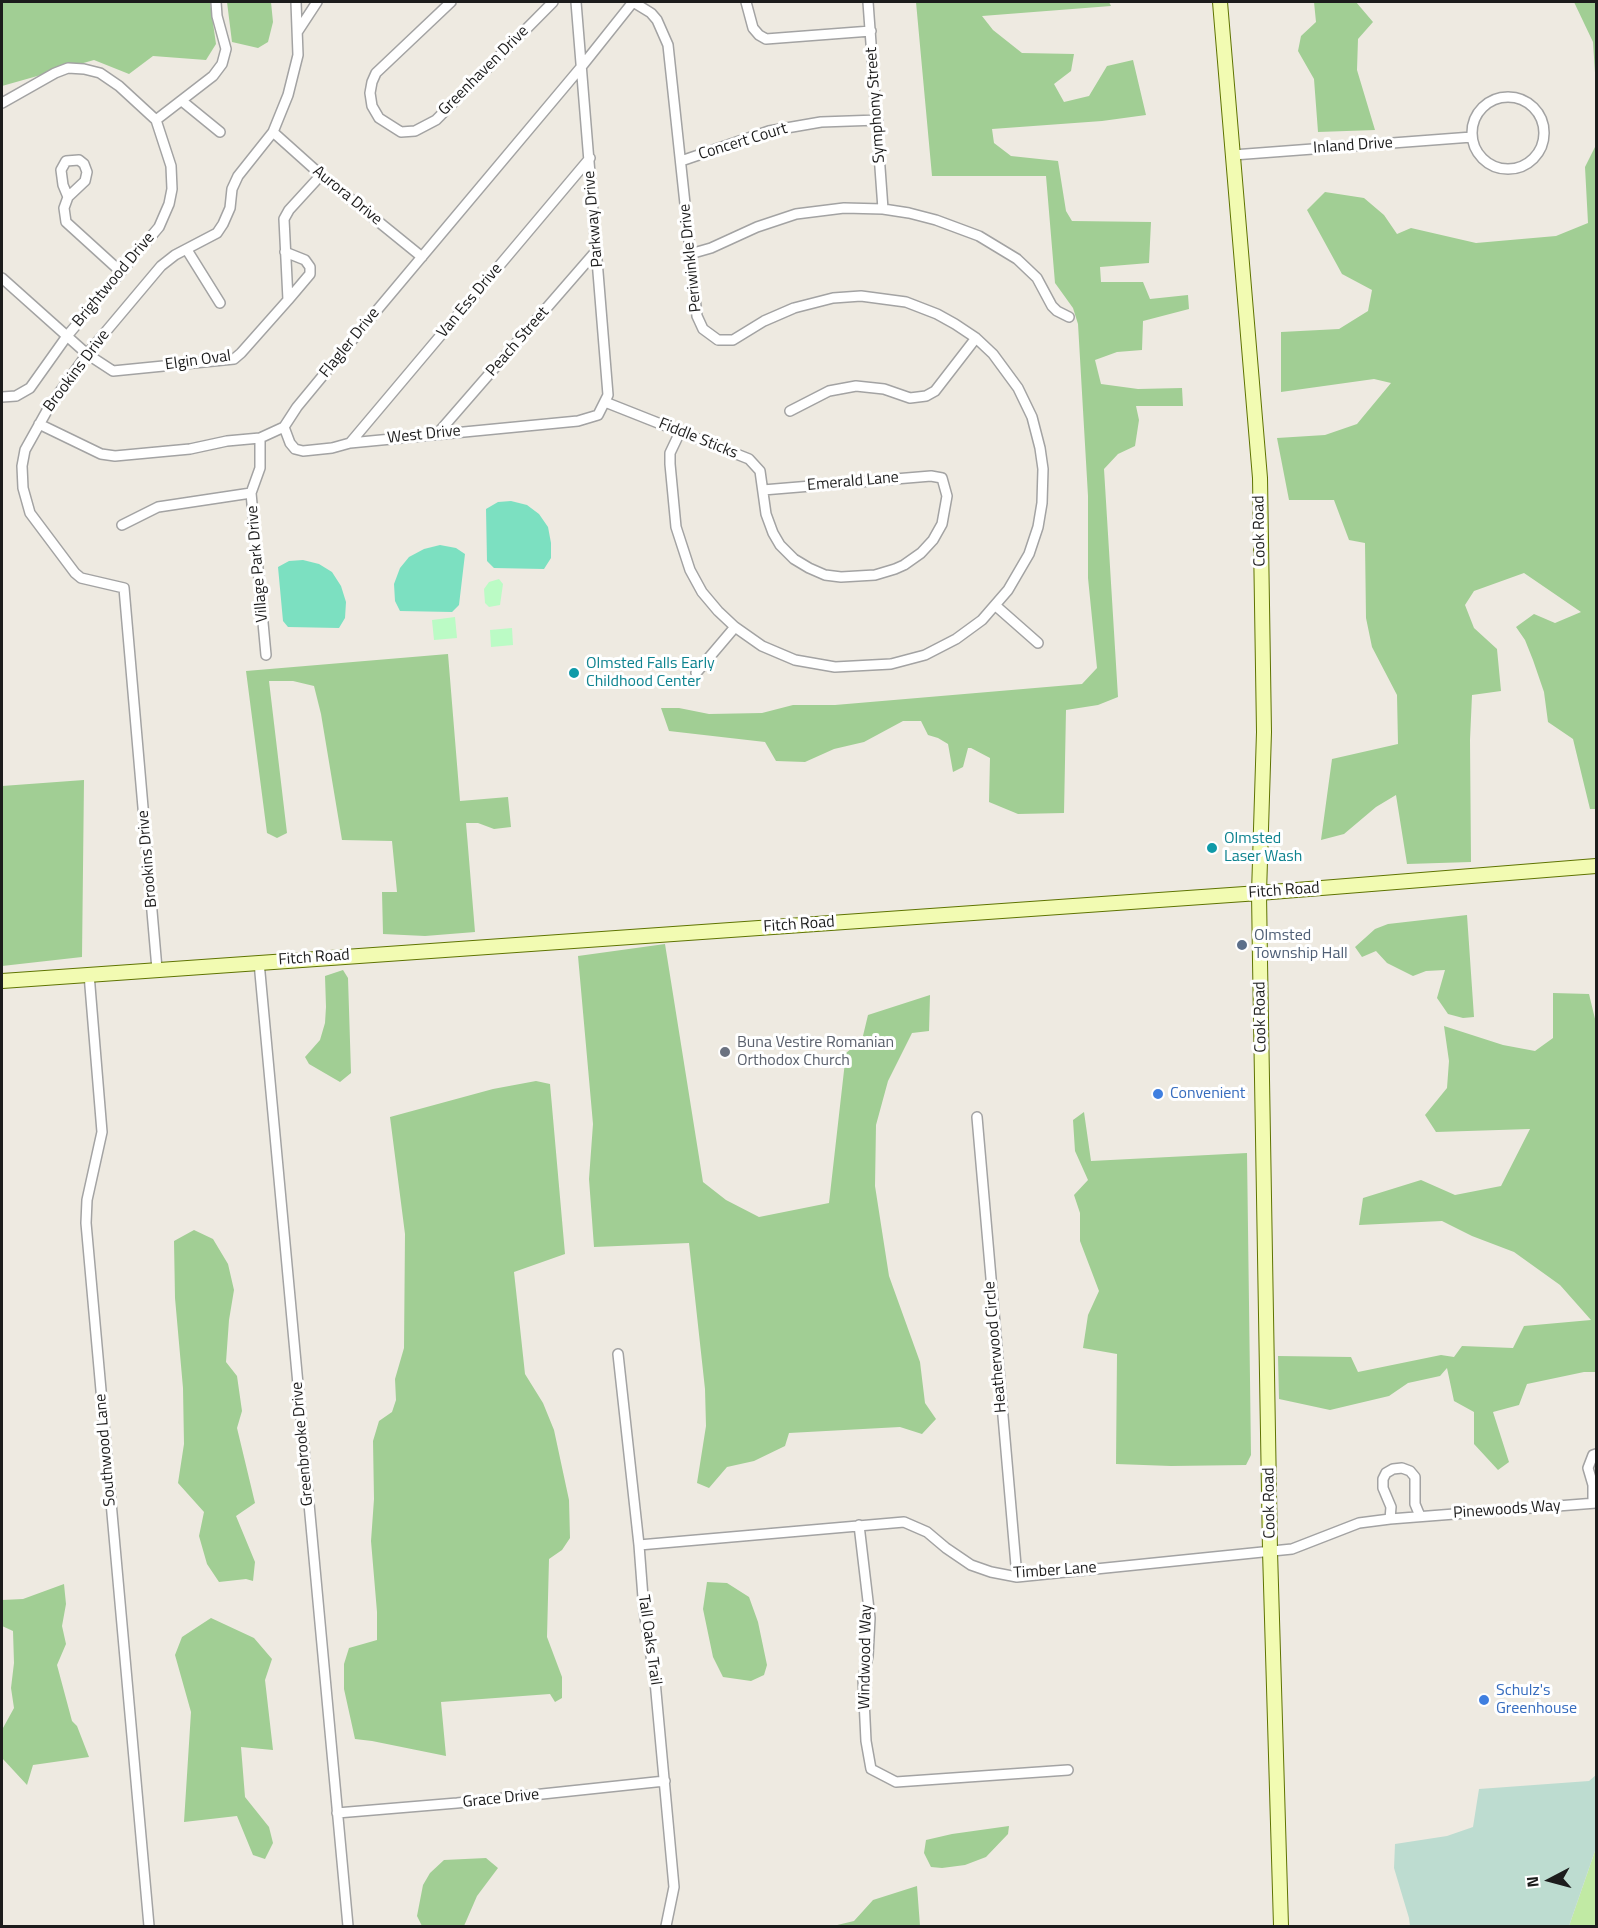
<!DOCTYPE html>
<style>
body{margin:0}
#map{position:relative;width:1598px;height:1928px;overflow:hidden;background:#eeeae1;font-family:"Titillium Web",sans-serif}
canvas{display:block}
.frame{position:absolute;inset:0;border:3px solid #1c1c1c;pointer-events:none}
.north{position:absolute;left:1520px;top:1850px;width:60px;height:60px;-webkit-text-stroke:4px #fff;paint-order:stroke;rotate:264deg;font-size:16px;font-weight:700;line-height:24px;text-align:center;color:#1c1c1c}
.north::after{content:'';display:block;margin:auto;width:21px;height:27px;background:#1c1c1c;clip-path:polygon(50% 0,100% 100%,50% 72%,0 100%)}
</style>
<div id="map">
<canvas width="1598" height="1928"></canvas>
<div class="frame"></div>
<div class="north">N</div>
</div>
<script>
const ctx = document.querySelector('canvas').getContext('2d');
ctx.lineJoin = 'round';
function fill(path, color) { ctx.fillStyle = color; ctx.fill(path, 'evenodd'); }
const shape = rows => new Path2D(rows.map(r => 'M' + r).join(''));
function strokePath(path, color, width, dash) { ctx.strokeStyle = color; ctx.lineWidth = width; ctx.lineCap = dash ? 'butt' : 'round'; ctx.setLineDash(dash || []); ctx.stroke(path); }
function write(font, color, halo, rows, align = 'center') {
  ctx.font = font + ' "Titillium Web",sans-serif'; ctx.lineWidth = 6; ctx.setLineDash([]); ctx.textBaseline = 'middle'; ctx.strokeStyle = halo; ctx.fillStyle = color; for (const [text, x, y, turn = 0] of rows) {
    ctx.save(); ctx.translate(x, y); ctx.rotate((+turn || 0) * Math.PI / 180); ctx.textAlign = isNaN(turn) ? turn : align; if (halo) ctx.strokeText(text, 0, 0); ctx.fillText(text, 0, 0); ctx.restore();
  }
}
fill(shape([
 [1596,1848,1596,1926,1569,1926]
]), '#c1eaa4');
fill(shape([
 [2,2,210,2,216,44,206,60,153,56,129,74,94,60,2,86],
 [227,2,271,2,273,22,268,42,258,48,232,42],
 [916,2,1109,2,1111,6,982,16,993,30,1022,53,1074,54,1071,71,1054,84,1064,102,1089,96,1107,66,1133,60,1146,115,1102,121,992,129,994,143,1011,156,1058,161,1066,211,1072,221,1151,222,1149,263,1100,267,1101,282,1143,282,1150,299,1188,295,1189,309,1143,321,1142,350,1117,352,1095,360,1101,384,1138,389,1182,388,1183,406,1136,406,1139,420,1135,446,1118,454,1104,469,1118,697,1098,705,1066,710,1064,813,1018,814,989,802,990,758,971,748,968,748,963,767,953,772,948,744,938,738,928,735,921,721,903,721,864,742,834,749,805,762,776,761,765,742,669,731,661,708,679,708,709,714,762,713,793,705,835,705,1082,684,1097,668,1088,578,1088,496,1078,324,1073,308,1055,283,1046,176,932,176],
 [1314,2,1356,2,1373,22,1358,39,1357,70,1375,130,1318,132,1314,79,1298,51,1301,36,1316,22],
 [1574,2,1596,2,1596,88,1593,42],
 [1596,145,1596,809,1590,809,1573,739,1548,722,1544,692,1533,660,1525,640,1516,627,1534,614,1555,623,1581,612,1524,573,1474,591,1465,605,1474,628,1497,649,1501,691,1472,695,1470,740,1471,862,1407,864,1396,795,1376,807,1344,834,1321,840,1332,759,1398,744,1397,695,1372,647,1366,618,1365,543,1349,540,1334,500,1289,500,1277,438,1325,435,1357,424,1391,383,1374,379,1281,392,1281,332,1339,329,1368,311,1372,290,1342,274,1307,210,1325,192,1364,198,1384,215,1397,234,1411,228,1476,243,1556,236,1588,223,1585,167],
 [448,654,460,801,508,797,511,827,494,829,478,823,466,823,475,932,425,936,383,934,382,892,397,892,392,841,342,840,321,714,314,686,293,681,269,681,287,833,277,838,267,833,246,671],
 [84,780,82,957,2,966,2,786],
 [1467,915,1474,1017,1463,1018,1448,1014,1437,998,1445,970,1426,971,1413,976,1387,963,1376,951,1362,957,1355,947,1375,929,1388,924],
 [665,944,703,1182,726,1200,759,1217,829,1203,846,1053,862,1040,868,1015,930,995,929,1031,912,1033,888,1081,876,1125,875,1186,889,1276,920,1362,925,1403,936,1419,922,1434,900,1427,789,1433,785,1446,754,1461,727,1467,709,1488,697,1483,706,1426,705,1389,689,1243,594,1247,589,1179,593,1124,578,956],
 [343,970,348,978,351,1073,340,1082,309,1064,305,1057,320,1040,325,1023,326,1007,325,976],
 [1553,993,1589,994,1596,1023,1596,1372,1584,1372,1527,1384,1519,1405,1493,1412,1509,1462,1498,1470,1474,1444,1474,1412,1454,1401,1447,1368,1440,1376,1408,1383,1389,1396,1330,1410,1279,1399,1278,1356,1351,1357,1358,1372,1441,1355,1454,1357,1462,1346,1513,1348,1524,1326,1591,1320,1560,1285,1514,1252,1472,1236,1442,1221,1359,1225,1363,1198,1421,1180,1455,1195,1501,1186,1530,1129,1436,1132,1425,1115,1447,1088,1449,1061,1444,1026,1503,1045,1535,1051,1553,1038],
 [536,1081,550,1084,565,1254,514,1272,525,1374,543,1403,554,1430,569,1500,570,1538,562,1550,549,1559,547,1637,562,1677,562,1698,555,1702,550,1694,441,1702,446,1756,372,1741,355,1739,344,1689,344,1664,349,1648,377,1640,377,1612,371,1541,374,1499,373,1441,379,1421,392,1412,396,1400,395,1379,404,1348,405,1234,390,1117,493,1089],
 [1084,1112,1091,1161,1247,1153,1251,1455,1246,1465,1171,1466,1116,1464,1117,1354,1083,1348,1088,1315,1099,1291,1080,1241,1080,1213,1074,1195,1088,1180,1075,1151,1073,1120],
 [194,1230,213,1239,228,1264,234,1290,229,1320,226,1362,237,1376,242,1411,237,1428,255,1503,236,1516,255,1562,253,1581,246,1579,219,1582,207,1564,199,1536,204,1512,178,1483,184,1444,183,1388,175,1298,174,1241],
 [707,1582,727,1583,749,1597,758,1622,767,1665,764,1675,751,1681,723,1677,713,1657,703,1609],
 [64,1584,66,1604,62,1626,66,1644,57,1665,72,1721,77,1726,89,1757,33,1765,27,1785,2,1758,3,1728,14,1708,11,1688,14,1663,13,1631,2,1626,2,1600,23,1599],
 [211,1618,254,1638,272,1659,265,1680,273,1750,241,1747,245,1797,269,1827,273,1843,265,1859,253,1855,237,1816,184,1822,191,1712,175,1655,182,1637],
 [1009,1826,1008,1834,986,1857,965,1865,942,1868,931,1867,924,1853,926,1840,952,1834],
 [486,1858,498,1868,477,1896,464,1926,422,1926,417,1916,423,1885,430,1873,444,1860],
 [917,1886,920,1926,833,1926,854,1921,873,1900]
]), '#a1ce94');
fill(shape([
 [1596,1775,1596,1848,1569,1926,1410,1926,1409,1918,1394,1868,1395,1844,1447,1836,1473,1827,1479,1789,1589,1781]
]), '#bddcd0');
fill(shape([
 [499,579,503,584,500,605,489,607,485,603,484,589,489,582],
 [455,617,457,638,434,640,432,620],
 [512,628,513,645,491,647,490,630]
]), '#bbfbc5');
fill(shape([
 [511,501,527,505,539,514,548,527,551,543,551,558,544,569,494,568,487,561,486,509,498,502],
 [440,545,456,548,465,554,459,605,452,612,400,611,395,601,394,584,400,568,409,557,424,549],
 [303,560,319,564,332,572,341,586,346,602,345,618,339,628,288,627,283,621,278,567,289,561]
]), '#7ce0c1');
const street = shape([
 [451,2,376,73,372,82,370,93,372,106,379,118,401,132,415,131,436,120,553,2],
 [633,2,651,13,657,20,668,45,697,316,703,329,718,340,733,340,764,321,794,308,833,298,861,296,906,302,937,314,955,324,976,338,993,354,1018,388,1032,417,1040,448,1043,469,1042,503,1038,527,1029,554,1008,590,982,620,956,639,925,655,891,664,835,667,795,660,762,646,735,627,718,611,702,592,690,570,676,527,670,464,670,453,680,432],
 [746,2,753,28,759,35,766,39,871,31],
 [868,2,883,209],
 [298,31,317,2],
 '1472 133a36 36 0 1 1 72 0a36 36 0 1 1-72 0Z',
 [182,101,220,132],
 [2,103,55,73,68,68,84,69,100,73,119,86,156,120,171,166,172,189,169,204,159,227,67,336,30,388,16,396,2,397],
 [156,120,213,76,222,64,226,49,217,16,216,2],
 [273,132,321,175,422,257],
 [1233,155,1472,137],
 [681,161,769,131,821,122,878,120],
 [68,197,63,185,61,170,66,161,79,160,84,164,87,172,85,181,68,197,64,208,66,222,121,272],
 [187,250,220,303],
 [285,252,305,260,310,267,310,274,288,300],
 [690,254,711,248,757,227,796,214,844,208,883,209,909,213,936,220,979,236,1017,259,1037,278,1052,306,1057,311,1069,317],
 [2,278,87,354,113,371,234,359,241,353,288,300,284,219,289,210,321,175],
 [605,402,749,459,760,471,766,514,773,533,780,545,794,559,809,568,825,575,841,577,875,575,895,569,904,565,921,553,933,540,942,524,947,496,942,478,931,476,763,490],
 [790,411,829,391,856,386,884,389,910,398,926,396,935,391,976,338],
 [39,424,101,454,115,456,190,449,227,441,260,438,284,427,297,407,373,315,582,66,633,2],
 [284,427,290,443,295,449,303,451,332,448,350,443,578,421,598,415,608,395,576,2],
 [438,433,597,250],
 [260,438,260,468,251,493,266,655],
 [350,443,590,158],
 [122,525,158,507,251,493],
 [996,606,1038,643],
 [696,673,735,627],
 [259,962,348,1926],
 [157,969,124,588,81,578,75,573,30,513,23,488,22,466,25,450,49,407,87,354,161,266,175,255,217,233,223,224,230,208,232,189,238,176,273,132,288,95,298,55,296,2],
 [89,974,102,1132,87,1200,86,1223,149,1926],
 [977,1117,1017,1577],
 [618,1354,639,1545,644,1611,655,1681,674,1887,666,1926],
 [1593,1503,1593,1485,1588,1468,1593,1455,1596,1454],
 [1390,1519,1391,1507,1383,1488,1383,1479,1386,1473,1393,1469,1402,1468,1410,1471,1415,1477,1415,1504,1420,1516],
 [859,1525,870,1618,868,1656,863,1679,866,1741,871,1769,896,1782,1068,1770],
 [639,1545,904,1522,927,1532,946,1548,971,1565,991,1572,1017,1577,1292,1549,1359,1523,1390,1519,1596,1503],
 [337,1813,457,1803,665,1781]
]);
const secondary = shape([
 [1220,2,1260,478,1264,732,1259,893,1260,961,1270,1551,1281,1926],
 [2,981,1259,893,1596,866]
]);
strokePath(street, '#a3a3a3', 12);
strokePath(secondary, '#5f7402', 16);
strokePath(street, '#fff', 9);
strokePath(secondary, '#f2fbb2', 14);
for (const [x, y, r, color] of [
 [574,673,6,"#0f9aa8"],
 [1212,848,6,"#0f9aa8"],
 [1242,945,6,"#5c6f8a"],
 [725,1052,6,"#6b7280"],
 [1158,1094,6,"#3f7fe0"],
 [1484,1700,6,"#3f7fe0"]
]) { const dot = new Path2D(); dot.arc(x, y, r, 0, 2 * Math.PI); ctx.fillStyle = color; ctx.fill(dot); strokePath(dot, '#fff', 2); }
write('16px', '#1c1c1c', '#fff', [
 ["Greenhaven Drive",484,71,-45],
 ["Symphony Street",876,105,-94],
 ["Concert Court",743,142,-17],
 ["Inland Drive",1353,146,-4],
 ["Aurora Drive",347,196,39],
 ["Parkway Drive",594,219,-95],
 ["Periwinkle Drive",691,258,-96],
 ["Brightwood Drive",114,280,-50],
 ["Van Ess Drive",470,301,-50],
 ["Peach Street",518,342,-49],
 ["Flagler Drive",350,343,-51],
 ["Elgin Oval",198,361,-8],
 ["Brookins Drive",77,371,-53],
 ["West Drive",424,435,-6],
 ["Fiddle Sticks",698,439,22],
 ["Emerald Lane",853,482,-5],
 ["Cook Road",1260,531,-91],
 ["Village Park Drive",258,564,-95],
 ["Brookins Drive",148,859,-95],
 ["Fitch Road",1284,891,-4],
 ["Fitch Road",799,925,-4],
 ["Fitch Road",314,958,-4],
 ["Cook Road",1261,1017,-91],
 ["Heatherwood Circle",996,1347,-95],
 ["Greenbrooke Drive",303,1444,-95],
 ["Southwood Lane",106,1450,-95],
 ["Cook Road",1270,1503,-91],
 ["Pinewoods Way",1507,1510,-4],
 ["Timber Lane",1055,1571,-4],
 ["Tall Oaks Trail",649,1640,82],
 ["Windwood Way",866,1657,-89],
 ["Grace Drive",501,1799,-6]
]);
write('16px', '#0d838f', '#fff', [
 ["Olmsted Falls Early",586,664],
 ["Childhood Center",586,682],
 ["Olmsted",1224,839],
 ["Laser Wash",1224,857]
], 'left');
write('16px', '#4e5e75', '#fff', [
 ["Olmsted",1254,936],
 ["Township Hall",1254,954]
], 'left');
write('16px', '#5b616d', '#fff', [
 ["Buna Vestire Romanian",737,1043],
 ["Orthodox Church",737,1061]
], 'left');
write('16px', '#366cbe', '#fff', [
 ["Convenient",1170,1094],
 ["Schulz's",1496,1691],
 ["Greenhouse",1496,1709]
], 'left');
</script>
